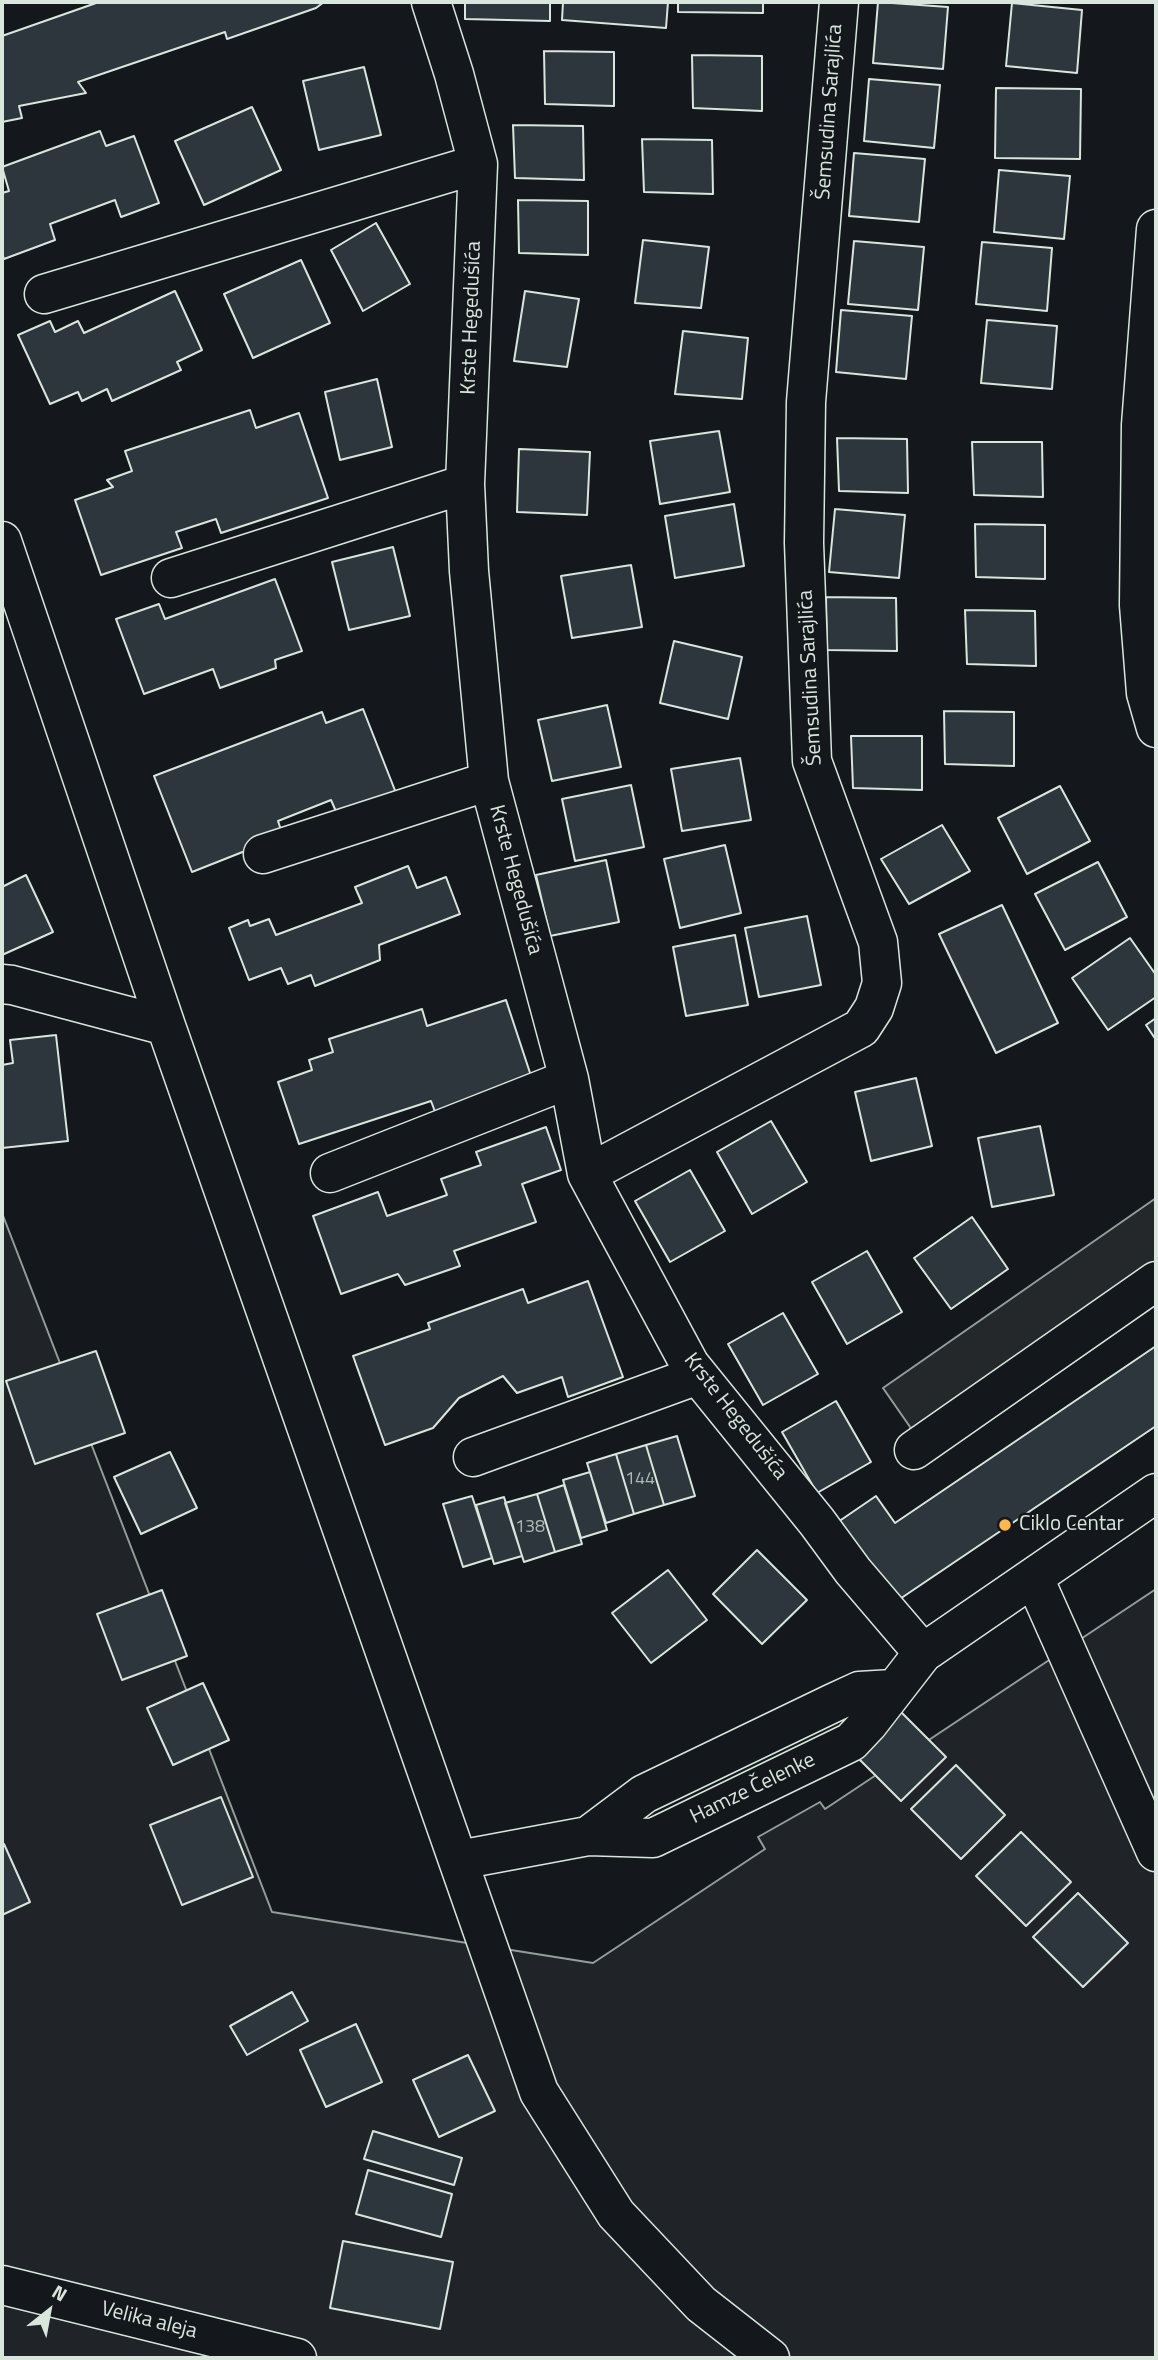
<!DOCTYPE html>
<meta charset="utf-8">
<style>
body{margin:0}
#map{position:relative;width:1158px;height:2360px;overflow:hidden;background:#14181c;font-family:"Titillium Web",sans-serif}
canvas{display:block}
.frame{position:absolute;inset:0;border:4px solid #d8e6dc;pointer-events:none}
.north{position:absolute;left:14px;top:2276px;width:70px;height:70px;-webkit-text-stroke:5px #14181c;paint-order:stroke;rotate:31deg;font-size:19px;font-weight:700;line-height:28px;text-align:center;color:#d8e6dc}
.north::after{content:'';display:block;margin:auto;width:24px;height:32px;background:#d8e6dc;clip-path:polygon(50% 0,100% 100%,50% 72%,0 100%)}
</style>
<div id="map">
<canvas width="1158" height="2360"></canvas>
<div class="frame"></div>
<div class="north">N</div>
</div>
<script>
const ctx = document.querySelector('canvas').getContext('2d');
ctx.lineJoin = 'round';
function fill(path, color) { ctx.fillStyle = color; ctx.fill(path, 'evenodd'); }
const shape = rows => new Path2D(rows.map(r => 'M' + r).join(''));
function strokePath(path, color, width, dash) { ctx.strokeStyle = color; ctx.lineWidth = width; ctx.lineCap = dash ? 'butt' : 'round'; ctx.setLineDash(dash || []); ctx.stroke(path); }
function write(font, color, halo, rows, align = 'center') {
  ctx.font = font + ' "Titillium Web",sans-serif'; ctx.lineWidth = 5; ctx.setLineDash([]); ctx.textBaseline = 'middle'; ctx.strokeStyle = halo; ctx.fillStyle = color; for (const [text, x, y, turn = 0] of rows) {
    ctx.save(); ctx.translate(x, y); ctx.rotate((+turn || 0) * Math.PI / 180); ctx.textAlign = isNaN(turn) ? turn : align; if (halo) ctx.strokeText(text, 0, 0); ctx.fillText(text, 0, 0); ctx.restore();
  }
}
const green = shape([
 [2,1213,272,1912,593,1963,765,1849,758,1837,820,1802,825,1809,1156,1589,1156,2358,2,2358,2,1213]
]);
fill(green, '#202428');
strokePath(green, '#939e99', 2);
const parking = shape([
 [1156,1198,1156,1305,933,1460,883,1388,1156,1198]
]);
fill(parking, '#24282b');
strokePath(parking, '#939e99', 2);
const building = shape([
 [99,2,324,2,316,8,227,39,225,32,78,82,86,93,19,106,22,118,2,122,2,36,99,2],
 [465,2,550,2,550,21,465,19,465,2],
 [563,2,668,2,666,28,562,20,563,2],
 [678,2,763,2,763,13,678,12,678,2],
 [878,2,948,7,943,69,873,63,878,2],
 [1012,3,1082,10,1077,73,1006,66,1012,3],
 [544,51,614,52,614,106,545,104,544,51],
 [692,55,762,56,762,111,693,108,692,55],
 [364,67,381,135,319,150,303,81,364,67],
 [869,79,940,85,934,148,864,141,869,79],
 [996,88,1081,89,1080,159,995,158,996,88],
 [252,107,281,170,204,205,175,141,252,107],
 [513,125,583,126,584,180,515,178,513,125],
 [100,131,106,146,134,136,159,203,121,217,115,200,50,224,55,240,4,259,2,253,2,193,9,191,2,167,100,131],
 [642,139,712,140,713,194,644,192,642,139],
 [854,153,925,159,919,222,849,216,854,153],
 [999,170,1070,176,1064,239,994,232,999,170],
 [518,200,588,201,588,255,519,253,518,200],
 [376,223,410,284,363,311,331,250,376,223],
 [643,240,709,247,701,308,635,303,643,240],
 [854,241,924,247,918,310,848,304,854,241],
 [982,242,1052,248,1047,311,976,304,982,242],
 [301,260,330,323,253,358,224,294,301,260],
 [175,291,202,350,177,362,181,370,112,401,107,389,82,401,78,392,50,404,18,335,50,321,55,332,78,321,84,333,175,291],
 [525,291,579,299,567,367,514,361,525,291],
 [841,310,912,316,906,379,836,372,841,310],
 [987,320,1057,326,1052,389,981,383,987,320],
 [683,331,748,338,742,399,675,394,683,331],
 [377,379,392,447,340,460,325,392,377,379],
 [250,410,256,428,299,413,328,498,221,533,216,519,176,532,182,548,101,575,75,500,113,487,107,480,132,471,125,451,250,410],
 [719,431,730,492,660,504,650,441,719,431],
 [837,438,907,439,908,493,839,491,837,438],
 [972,442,1042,442,1043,497,974,495,972,442],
 [519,449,590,452,587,515,517,512,519,449],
 [734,504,744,566,675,578,665,516,734,504],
 [835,509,905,515,899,578,829,572,835,509],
 [975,524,1045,525,1045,579,976,577,975,524],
 [393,547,410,616,349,630,332,562,393,547],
 [631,565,642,627,572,638,561,576,631,565],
 [275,579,302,651,275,660,276,668,220,688,213,669,144,694,116,619,159,604,165,619,275,579],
 [826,597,896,598,897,651,827,650,826,597],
 [965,610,1035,611,1036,666,967,664,965,610],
 [674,641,742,657,728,719,660,703,674,641],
 [607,705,621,767,552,781,538,720,607,705],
 [363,709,396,793,338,816,331,800,278,821,283,836,192,872,154,776,322,712,326,723,363,709],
 [944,711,1014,712,1014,766,945,764,944,711],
 [851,736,922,736,922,790,853,788,851,736],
 [740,758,751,820,682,831,671,769,740,758],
 [631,785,644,847,575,861,562,799,631,785],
 [1060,786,1090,841,1027,874,998,818,1060,786],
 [942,825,970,871,909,904,881,859,942,825],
 [725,845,741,913,680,928,664,859,725,845],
 [606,860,619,922,550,936,536,875,606,860],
 [1098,862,1127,917,1065,950,1035,894,1098,862],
 [408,866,417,888,446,877,460,914,379,945,380,960,315,986,311,975,288,984,281,968,249,980,229,928,248,920,250,926,269,919,276,935,362,903,355,887,408,866],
 [26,875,53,932,2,955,2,887,26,875],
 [1002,905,1058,1023,996,1053,939,934,1002,905],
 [807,916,821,985,759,997,745,928,807,916],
 [735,935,748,1005,686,1016,673,947,735,935],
 [1130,938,1156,975,1156,997,1108,1030,1072,978,1130,938],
 [506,1000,534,1085,437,1117,431,1101,299,1144,278,1082,312,1070,309,1060,333,1052,329,1039,422,1009,427,1026,506,1000],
 [1156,1018,1156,1040,1146,1025,1156,1018],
 [56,1035,68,1141,2,1148,2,1065,13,1063,10,1040,56,1035],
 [916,1078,932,1146,871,1161,855,1092,916,1078],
 [771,1121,807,1182,752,1214,717,1152,771,1121],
 [1040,1126,1054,1195,992,1207,978,1138,1040,1126],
 [546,1127,561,1170,522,1184,536,1222,454,1251,460,1266,405,1285,398,1274,341,1294,313,1216,378,1192,387,1216,447,1195,441,1179,481,1165,476,1152,546,1127],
 [690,1170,725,1231,670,1262,635,1201,690,1170],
 [972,1217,1008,1269,951,1309,914,1258,972,1217],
 [867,1251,902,1312,847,1344,812,1282,867,1251],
 [588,1281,623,1377,568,1397,562,1377,517,1393,503,1376,459,1398,433,1428,385,1445,353,1356,430,1329,428,1323,523,1289,528,1303,588,1281],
 [783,1313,818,1374,763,1405,728,1344,783,1313],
 [1156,1346,1156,1426,891,1605,835,1524,876,1496,895,1523,1156,1346],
 [96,1351,125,1433,35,1464,6,1381,96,1351],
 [836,1401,871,1462,817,1493,782,1432,836,1401],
 [677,1436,695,1496,664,1505,646,1445,677,1436],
 [646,1445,664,1505,634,1514,616,1454,646,1445],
 [170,1452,197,1508,141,1534,114,1477,170,1452],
 [616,1454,634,1514,606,1523,587,1463,616,1454],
 [590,1472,607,1530,581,1538,563,1480,590,1472],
 [564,1485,582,1544,555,1552,537,1494,564,1485],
 [537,1494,555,1552,524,1562,505,1503,537,1494],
 [472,1496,492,1558,463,1567,443,1504,472,1496],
 [504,1497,522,1556,494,1564,476,1505,504,1497],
 [757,1550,807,1600,762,1644,713,1594,757,1550],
 [668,1570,707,1620,651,1663,612,1613,668,1570],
 [162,1590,187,1656,122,1680,97,1614,162,1590],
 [203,1683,229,1740,173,1765,147,1708,203,1683],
 [896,1707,946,1757,901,1801,851,1751,896,1707],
 [956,1765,1005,1815,961,1859,911,1809,956,1765],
 [221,1797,253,1877,182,1905,150,1825,221,1797],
 [1021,1832,1071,1882,1026,1926,976,1876,1021,1832],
 [4,1844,30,1902,2,1915,2,1846,4,1844],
 [1078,1893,1128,1943,1083,1987,1033,1937,1078,1893],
 [292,1992,308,2021,247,2055,230,2026,292,1992],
 [356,2024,382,2082,326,2107,300,2050,356,2024],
 [468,2055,495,2111,439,2137,413,2080,468,2055],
 [373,2131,462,2158,454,2185,364,2159,373,2131],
 [368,2170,452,2194,441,2237,356,2214,368,2170],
 [343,2241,453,2262,440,2329,330,2308,343,2241]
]);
fill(building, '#2c363c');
strokePath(building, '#d8e6dc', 2);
const minor = shape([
 [431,2,454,74,478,164,465,484,469,571,489,781,569,1079,587,1174,690,1365,817,1522,853,1571,923,1653],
 [1156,229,1141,425,1139,605,1146,693,1156,728],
 [44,294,478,164],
 [2,541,166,1026,539,2092,616,2214,701,2304,770,2358],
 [171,578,465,484],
 [263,854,489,781],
 [2,984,12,985,166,1026],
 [330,1173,569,1079],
 [587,1174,861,1028,874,1008,882,983,878,942,812,761,804,543,806,402,839,2],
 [914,1450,1156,1281],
 [473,1457,698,1375],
 [1034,1578,1156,1852],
 [588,1836,644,1794,833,1703,859,1691,893,1689],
 [459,1860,588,1836,653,1838,851,1742,868,1724,923,1653,1156,1493],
 [2,2285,297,2358]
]);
strokePath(minor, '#d8e6dc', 41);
strokePath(minor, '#14181c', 38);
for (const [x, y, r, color] of [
 [1005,1525,7,"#ffb74d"]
]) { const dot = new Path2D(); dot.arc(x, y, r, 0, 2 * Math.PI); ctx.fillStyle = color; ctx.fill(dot); strokePath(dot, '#14181c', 2.5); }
write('18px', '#adbab4', null, [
 ["144",640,1480],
 ["138",530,1528]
]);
write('21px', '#d8e6dc', '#14181c', [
 ["Šemsudina Sarajlića",830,112,-86],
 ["Krste Hegedušića",472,318,-88],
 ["Šemsudina Sarajlića",811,678,-93],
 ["Krste Hegedušića",515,880,75],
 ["Krste Hegedušića",735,1417,52],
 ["Hamze Čelenke",753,1789,-26],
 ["Velika aleja",149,2321,14]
]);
write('21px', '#d8e6dc', '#14181c', [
 ["Ciklo Centar",1019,1525]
], 'left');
</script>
